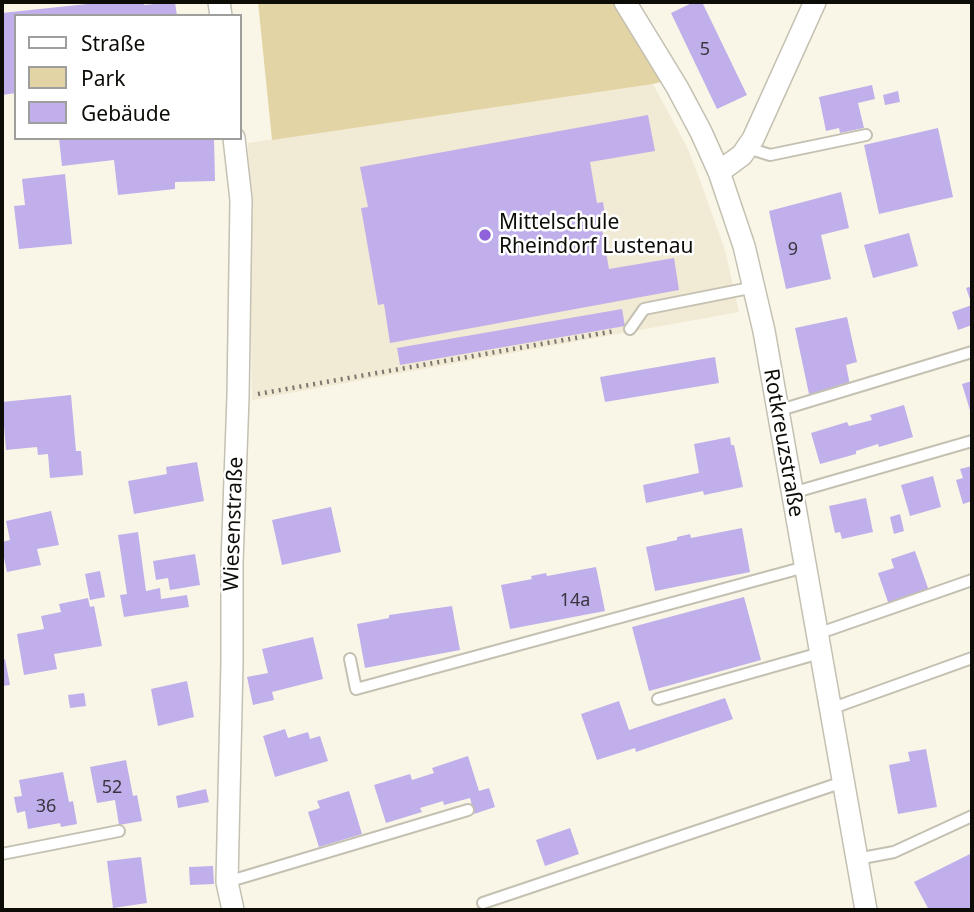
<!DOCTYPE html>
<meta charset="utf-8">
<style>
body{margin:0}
#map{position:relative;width:974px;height:912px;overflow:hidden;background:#faf6e7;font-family:"Noto Sans",sans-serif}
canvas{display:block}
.frame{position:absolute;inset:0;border:4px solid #0d0c07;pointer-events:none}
.legend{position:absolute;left:14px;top:14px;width:228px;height:126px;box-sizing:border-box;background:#fff;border:2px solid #9e9e9c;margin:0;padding:9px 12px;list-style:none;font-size:21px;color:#0d0c07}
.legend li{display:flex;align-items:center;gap:14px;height:35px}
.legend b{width:35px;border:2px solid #9e9e9c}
</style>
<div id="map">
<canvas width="974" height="912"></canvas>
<div class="frame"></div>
<ul class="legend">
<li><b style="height:9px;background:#fff"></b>Straße</li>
<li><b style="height:19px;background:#e2d4a5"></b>Park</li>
<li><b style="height:19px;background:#c0afea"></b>Gebäude</li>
</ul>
</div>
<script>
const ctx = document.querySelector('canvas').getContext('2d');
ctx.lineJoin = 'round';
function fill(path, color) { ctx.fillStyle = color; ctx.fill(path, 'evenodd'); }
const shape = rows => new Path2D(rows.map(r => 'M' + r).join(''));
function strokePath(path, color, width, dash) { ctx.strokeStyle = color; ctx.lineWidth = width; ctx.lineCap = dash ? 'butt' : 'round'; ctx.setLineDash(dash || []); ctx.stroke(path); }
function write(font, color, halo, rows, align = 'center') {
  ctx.font = font + ' "Noto Sans",sans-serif'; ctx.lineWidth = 5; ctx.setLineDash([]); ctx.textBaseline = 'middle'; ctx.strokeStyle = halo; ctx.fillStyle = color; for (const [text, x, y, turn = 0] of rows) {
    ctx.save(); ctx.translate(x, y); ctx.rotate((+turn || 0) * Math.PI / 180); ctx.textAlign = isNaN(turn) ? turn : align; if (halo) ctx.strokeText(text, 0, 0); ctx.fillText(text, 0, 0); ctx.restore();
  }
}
fill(shape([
 [653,84,688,149,701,183,725,250,739,312,252,400,248,143]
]), '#f1ead4');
fill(shape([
 [258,2,625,2,672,79,653,84,272,140]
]), '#e2d4a5');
fill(shape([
 [106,2,144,2,144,5,175,2,177,16,16,16,16,93,2,95,2,13],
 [694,2,702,2,747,95,717,109,671,13],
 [872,85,875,99,858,103,864,128,840,133,839,128,826,131,819,97],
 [898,91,900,102,885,105,883,95],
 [648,115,655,151,590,162,597,203,603,202,607,228,602,229,609,269,674,258,679,290,390,343,384,304,378,305,361,208,368,207,360,167],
 [938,128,953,197,879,214,864,145],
 [59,138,214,138,215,181,175,182,175,189,118,195,114,160,62,166],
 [65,174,72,244,19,249,14,206,25,205,22,179],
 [841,192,849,228,821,235,831,279,786,289,769,211],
 [909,233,918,266,873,278,864,245],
 [972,286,972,325,958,330,952,312,972,305,966,288],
 [622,309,625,326,400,365,397,348],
 [847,317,857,362,846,365,850,385,809,394,795,328],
 [715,357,719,383,605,402,600,377],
 [972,381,972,417,962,384],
 [71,395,76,451,81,451,83,475,50,478,48,454,38,455,37,447,6,450,2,402],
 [904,405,913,437,879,447,878,444,856,451,856,454,820,464,811,433,847,422,849,426,872,420,870,415],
 [730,437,731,445,734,445,743,487,704,495,703,491,646,503,643,485,699,473,694,444],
 [197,462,204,501,134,514,128,481,167,474,166,467],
 [972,466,972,501,963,504,956,480,963,478,960,469],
 [933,476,941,507,910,516,901,485],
 [866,498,873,532,842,539,840,532,835,533,829,506],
 [331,507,341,552,282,565,272,520],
 [51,511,59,545,37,549,41,565,7,572,2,548,2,542,10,540,6,521],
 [900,514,904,531,894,534,890,517],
 [742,528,750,572,655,591,646,547,677,540,677,537,690,534,691,538],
 [138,532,146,591,160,588,161,599,187,595,189,607,124,617,120,595,127,594,118,535],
 [915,551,929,591,889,605,878,573,894,568,891,559],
 [195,554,200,585,170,590,168,578,156,580,153,561],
 [596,567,605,611,510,629,501,585,532,579,531,576,546,573,547,576],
 [100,571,105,597,90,600,85,574],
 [744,597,761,660,649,691,632,627],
 [88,598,90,607,94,606,102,646,54,654,57,669,24,675,17,634,44,629,41,616,61,612,59,604],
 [452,606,460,650,365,668,357,624,389,618,389,615],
 [313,637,323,679,272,692,274,700,253,705,247,677,268,673,262,649],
 [5,659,10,685,2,686,2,660],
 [187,681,194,717,158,726,151,689],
 [84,693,86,706,70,708,68,695],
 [725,698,733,719,636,752,635,748,597,760,581,714,619,701,629,730],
 [285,729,288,738,308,732,310,739,320,736,328,761,275,777,263,736],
 [926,749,937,807,898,814,889,765,910,761,908,752],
 [468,756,479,791,489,788,495,807,474,814,470,798,444,805,443,801,420,808,422,812,386,823,374,785,410,774,412,780,434,773,432,768],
 [126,760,133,796,137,795,142,821,119,825,115,800,97,803,90,767],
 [63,772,69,802,73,801,77,824,61,827,60,823,28,829,25,811,17,813,14,797,22,796,19,780],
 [206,789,209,802,178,808,176,796],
 [349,791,362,834,319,847,308,812,320,808,317,801],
 [570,828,579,854,545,866,536,840],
 [972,853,972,910,929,910,914,882],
 [141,857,147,903,113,908,107,861],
 [213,866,214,884,190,885,189,867]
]), '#c0afea');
const service = shape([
 [748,148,770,155,866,135],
 [630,329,644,309,755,287],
 [777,411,972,352],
 [792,493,972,441],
 [817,634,972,580],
 [350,659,356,689,805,567],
 [658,699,820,653],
 [830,709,972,658],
 [2,854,119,831],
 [857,859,894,852,972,816],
 [227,882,468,810],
 [483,903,843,782]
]);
const minor = shape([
 [219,2,221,16],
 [625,2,677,87,701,132,719,172,744,246,764,331,866,910],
 [719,172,742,155,753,139,815,2],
 [233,910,227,882,232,663,232,562,238,397,241,200,234,138]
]);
strokePath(service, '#c4c0b2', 14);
strokePath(minor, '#c4c0b2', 24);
strokePath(shape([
 [258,394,615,331]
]), '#7a776e', 4.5, [2, 5]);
strokePath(service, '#fff', 10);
strokePath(minor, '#fff', 21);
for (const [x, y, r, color] of [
 [485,235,7,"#8f61db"]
]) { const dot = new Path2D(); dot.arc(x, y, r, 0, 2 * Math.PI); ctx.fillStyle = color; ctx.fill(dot); strokePath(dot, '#fff', 2.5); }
write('18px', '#3a3540', null, [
 ["5",705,50],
 ["9",793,250],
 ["14a",575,601],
 ["52",112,788],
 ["36",46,807]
]);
write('21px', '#0d0c07', '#fff', [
 ["Mittelschule",499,223],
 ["Rheindorf Lustenau",499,247]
], 'left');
write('21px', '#0d0c07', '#fff', [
 ["Rotkreuzstraße",783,443,80],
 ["Wiesenstraße",234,524,-88]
]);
</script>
